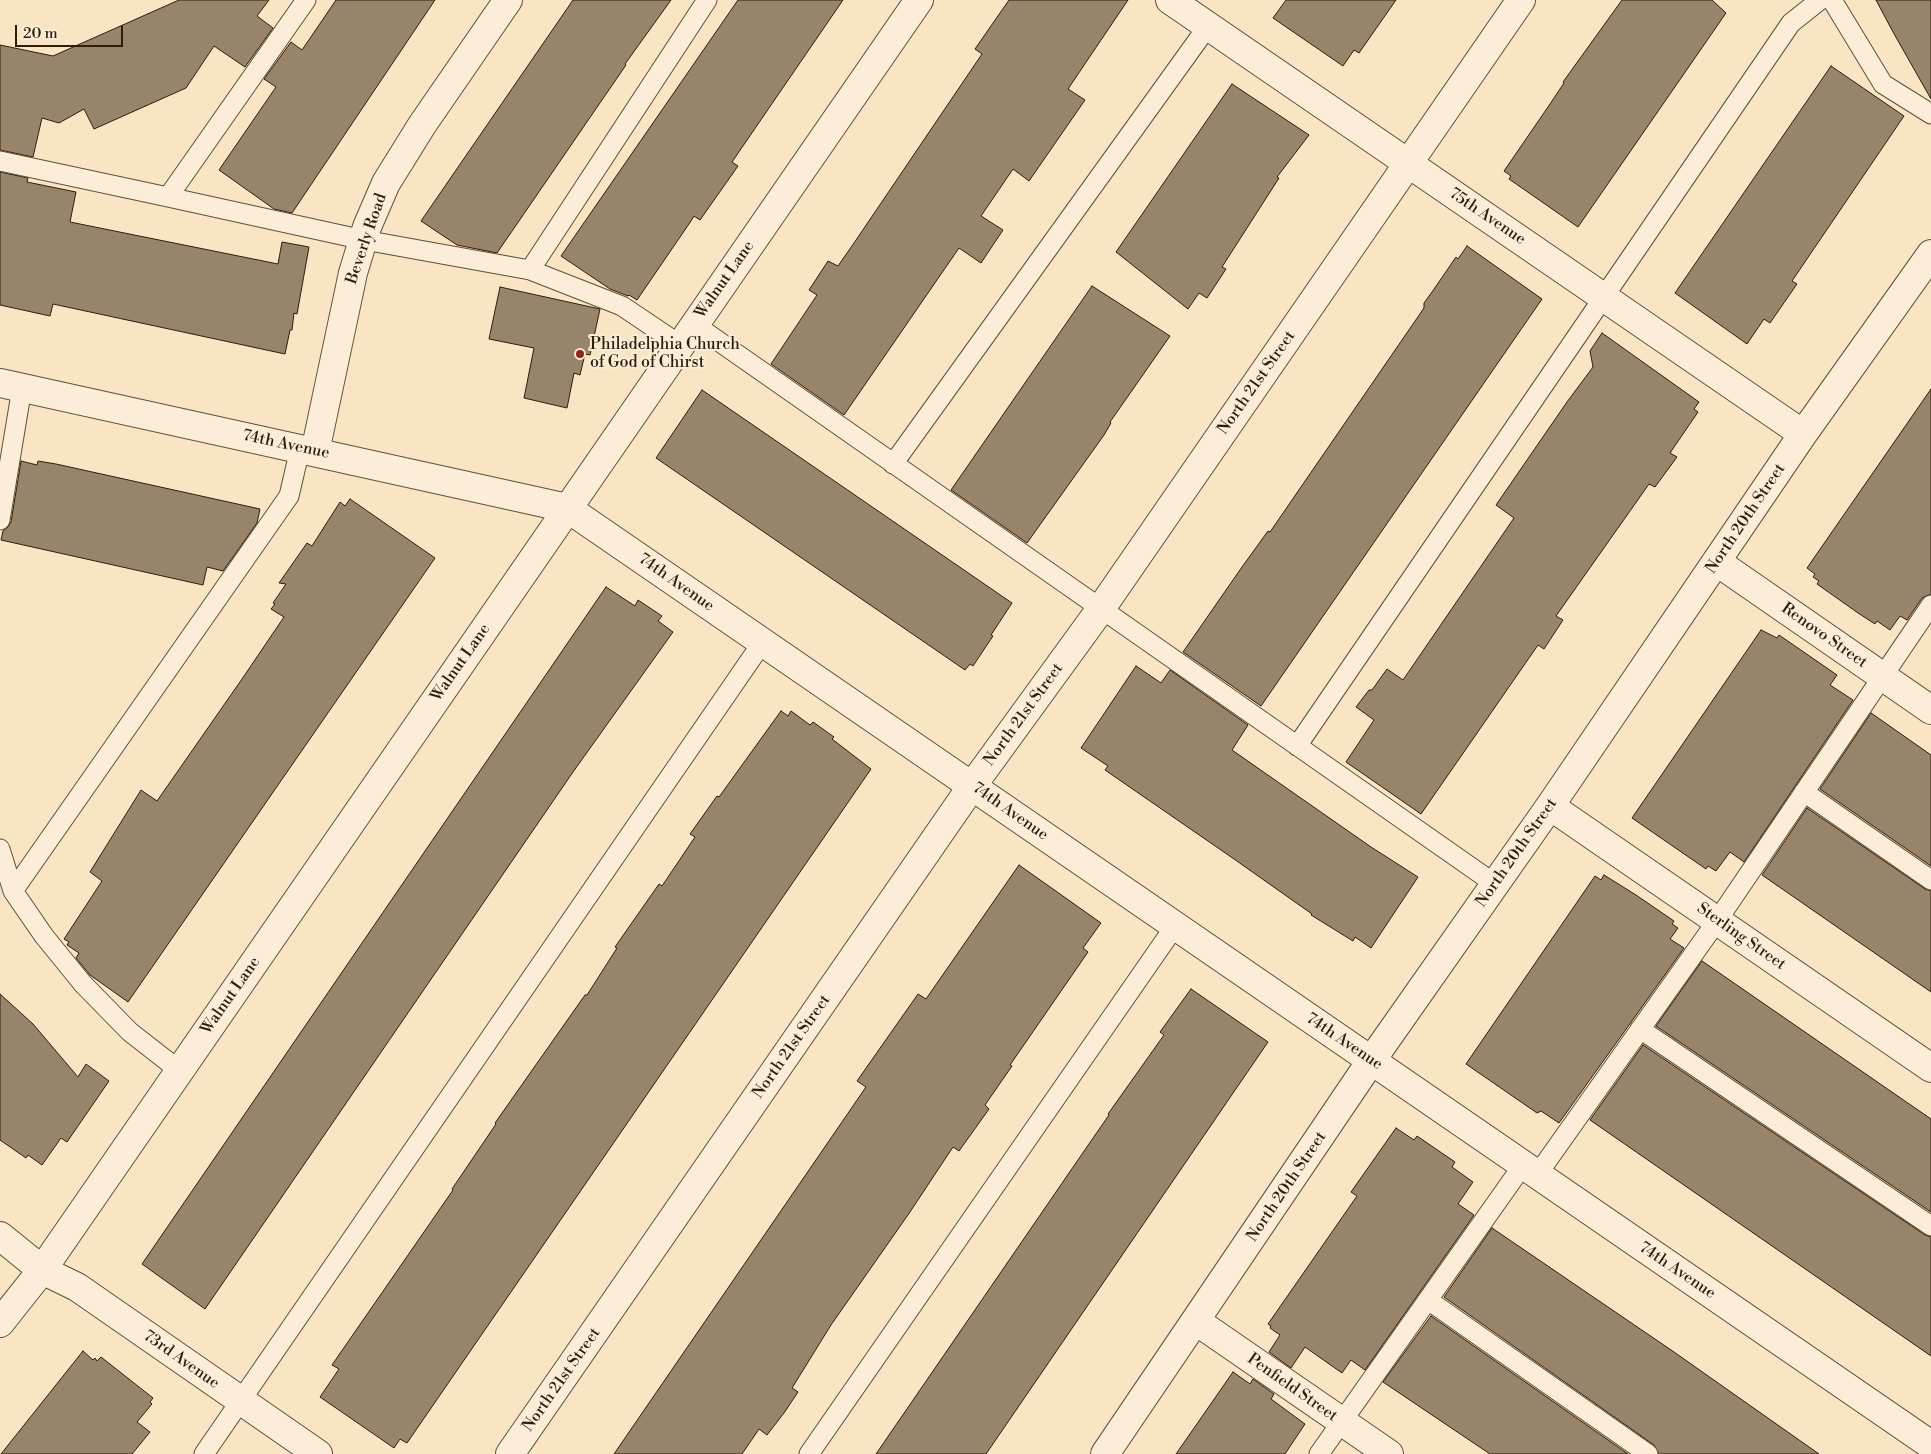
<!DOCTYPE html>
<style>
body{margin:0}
#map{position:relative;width:1931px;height:1454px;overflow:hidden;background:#f9e4c3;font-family:"Libre Bodoni",serif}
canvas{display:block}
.scale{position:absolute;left:15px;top:25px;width:108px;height:22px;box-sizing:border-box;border:2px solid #2f1d09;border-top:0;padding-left:6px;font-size:15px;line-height:18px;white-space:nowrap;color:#2f1d09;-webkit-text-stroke:4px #fbedd8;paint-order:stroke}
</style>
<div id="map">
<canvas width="1931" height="1454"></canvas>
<div class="scale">20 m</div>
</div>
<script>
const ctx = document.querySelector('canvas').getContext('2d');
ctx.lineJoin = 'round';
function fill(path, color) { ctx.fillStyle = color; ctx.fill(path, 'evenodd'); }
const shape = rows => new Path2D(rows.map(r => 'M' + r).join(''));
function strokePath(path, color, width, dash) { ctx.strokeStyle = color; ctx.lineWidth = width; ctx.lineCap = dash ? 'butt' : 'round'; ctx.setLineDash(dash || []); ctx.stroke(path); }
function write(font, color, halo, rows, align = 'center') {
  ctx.font = font + ' "Libre Bodoni",serif'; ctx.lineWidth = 4; ctx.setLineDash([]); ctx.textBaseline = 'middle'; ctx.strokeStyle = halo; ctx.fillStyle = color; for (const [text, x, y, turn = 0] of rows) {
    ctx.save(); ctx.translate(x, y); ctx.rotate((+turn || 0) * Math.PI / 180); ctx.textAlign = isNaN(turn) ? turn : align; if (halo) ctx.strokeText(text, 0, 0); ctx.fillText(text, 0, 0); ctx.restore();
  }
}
const building = shape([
 [179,0,269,0,257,16,273,28,245,67,214,46,186,88,94,129,84,109,59,123,42,118,33,157,0,150,0,45,53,56,179,0],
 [336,0,435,0,292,213,274,209,219,170,276,87,264,79,291,42,302,50,336,0],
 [573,0,671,0,625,64,626,65,497,253,457,245,421,221,573,0],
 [738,0,843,0,732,162,738,166,700,220,694,216,691,221,637,300,629,295,628,296,610,289,561,256,738,0],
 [1009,0,1128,0,1068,89,1085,100,1029,181,1013,169,981,216,1003,230,981,263,959,248,844,415,771,364,817,295,809,290,828,261,838,266,854,243,982,54,975,49,1009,0],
 [1286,0,1396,0,1359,53,1354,50,1343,66,1273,18,1286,0],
 [1622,0,1712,0,1726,13,1578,227,1509,179,1511,176,1504,171,1548,107,1564,83,1563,82,1622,0],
 [1876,0,1931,0,1931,99,1893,32,1876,0],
 [1831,66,1904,116,1792,281,1797,284,1770,323,1764,319,1747,344,1675,293,1831,66],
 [1232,84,1309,135,1277,177,1279,178,1222,267,1226,269,1207,298,1199,293,1188,309,1116,252,1232,84],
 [0,172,28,178,27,182,76,192,70,222,278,264,282,242,309,247,297,314,294,313,292,330,290,330,285,354,53,304,50,316,0,305,0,172],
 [1467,246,1542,299,1261,706,1183,652,1242,567,1268,531,1270,532,1424,308,1424,303,1432,292,1456,257,1458,259,1467,246],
 [1092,286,1170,336,1110,422,1111,423,1104,435,1027,543,951,490,1092,286],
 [500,287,600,309,590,355,585,354,580,375,574,373,567,408,524,398,534,348,489,339,500,287],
 [1602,333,1699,402,1694,409,1698,412,1670,453,1677,457,1655,487,1649,484,1556,616,1563,620,1544,649,1538,645,1421,814,1346,762,1374,720,1356,707,1369,690,1372,690,1387,669,1403,680,1514,518,1496,505,1567,402,1593,367,1590,351,1602,333],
 [1931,389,1931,594,1922,598,1907,620,1900,616,1890,630,1877,621,1875,624,1858,613,1817,584,1819,581,1813,577,1815,574,1807,568,1931,389],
 [702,390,1012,603,991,635,993,636,973,666,970,664,965,670,656,458,702,390],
 [21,461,37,465,38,461,56,464,260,509,257,523,223,571,207,567,203,585,1,540,3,531,8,527,11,522,21,461],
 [350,499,435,558,128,1002,90,975,76,958,79,953,67,945,69,942,64,939,102,881,90,872,141,790,157,801,242,679,284,617,271,609,275,604,273,603,286,584,279,583,307,543,312,546,340,502,345,506,350,499],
 [606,587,635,606,638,600,662,616,658,621,673,632,573,772,205,1309,142,1264,606,587],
 [1761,630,1777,638,1779,635,1837,675,1830,685,1853,700,1744,862,1730,852,1716,871,1708,866,1706,869,1632,818,1761,630],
 [1136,666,1161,683,1170,670,1248,725,1232,750,1371,847,1418,877,1371,948,1355,937,1353,941,1311,915,1312,914,1234,859,1105,770,1108,766,1081,748,1136,666],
 [781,711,788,716,791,711,810,725,813,722,834,737,832,739,871,769,407,1443,400,1439,394,1448,320,1397,339,1369,332,1365,453,1190,452,1189,496,1124,495,1123,585,995,587,995,617,948,615,947,659,884,662,886,695,837,690,834,717,796,719,797,781,711],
 [1871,713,1931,755,1931,866,1820,789,1871,713],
 [1807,808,1925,889,1931,891,1931,992,1762,875,1807,808],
 [1019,865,1101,923,1083,948,1088,952,1010,1065,1012,1066,985,1105,989,1109,959,1151,953,1147,910,1212,831,1325,792,1388,798,1392,784,1413,767,1435,759,1429,742,1454,614,1454,866,1087,857,1081,918,994,926,999,1019,865],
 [1604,875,1636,895,1674,921,1672,924,1678,928,1670,939,1684,948,1559,1123,1541,1111,1537,1113,1466,1064,1595,876,1601,880,1604,875],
 [1702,961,1931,1119,1931,1212,1656,1026,1702,961],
 [1191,989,1268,1042,986,1454,876,1454,1091,1141,1109,1115,1108,1114,1164,1035,1160,1032,1191,989],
 [0,994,33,1024,78,1077,86,1064,109,1081,67,1142,61,1138,42,1165,28,1155,26,1158,0,1140,0,994],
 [1643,1045,1925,1235,1931,1237,1931,1356,1590,1120,1643,1045],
 [1396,1128,1414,1140,1417,1136,1455,1162,1452,1167,1473,1182,1458,1204,1474,1215,1365,1370,1351,1360,1342,1373,1305,1347,1291,1368,1269,1352,1280,1335,1270,1328,1271,1326,1268,1324,1357,1196,1351,1192,1396,1128],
 [1492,1228,1674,1352,1819,1454,1659,1454,1654,1445,1444,1297,1492,1228],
 [1431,1316,1628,1454,1490,1454,1383,1382,1431,1316],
 [83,1351,93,1360,95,1358,97,1361,101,1357,153,1398,150,1402,152,1404,137,1422,150,1432,132,1454,1,1454,83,1351],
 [1233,1372,1250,1384,1253,1379,1274,1394,1271,1399,1305,1424,1285,1454,1176,1454,1233,1372]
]);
fill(building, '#98846a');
strokePath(building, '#2f1d09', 1);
const lane = shape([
 [306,0,168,197,364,240,530,270,707,0],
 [1832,0,1883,84,1931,114],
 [0,161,168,197],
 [530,270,622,306,680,345],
 [694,324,1495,884],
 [893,464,1208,26],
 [0,520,22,388],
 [1297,746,1791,23,1820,0],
 [1804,792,1931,880],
 [0,849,13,891],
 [1640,1029,1931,1226],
 [180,1071,130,1032,83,984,44,936,13,891,289,496,300,449],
 [1537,1175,1717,921,1931,605],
 [1428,1300,1648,1454],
 [204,1454,762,643],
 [809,1454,1175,926],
 [1319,1454,1523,1165]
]);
const street = shape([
 [1170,0,1803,434],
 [0,383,567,508,1931,1445],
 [315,452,353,273,367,227,386,183,422,125,508,0],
 [1717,562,1931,710],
 [1550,806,1931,1068],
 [0,1236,42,1270,77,1287,318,1454],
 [1196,1321,1389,1454],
 [0,1323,42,1270,919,0],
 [510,1454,972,786,1100,610,1521,0],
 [1105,1454,1371,1061,1550,806,1803,434,1931,254]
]);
strokePath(lane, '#624f38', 21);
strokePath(street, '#624f38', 30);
strokePath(lane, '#fbedd8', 19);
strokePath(street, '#fbedd8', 28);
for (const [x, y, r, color] of [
 [580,354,5,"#8f2418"]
]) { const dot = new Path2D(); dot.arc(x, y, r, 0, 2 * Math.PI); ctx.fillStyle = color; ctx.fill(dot); strokePath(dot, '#fbedd8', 2); }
write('16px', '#2f1d09', '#fbedd8', [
 ["75th Avenue",1487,217,34],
 ["Beverly Road",367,239,-71],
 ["Walnut Lane",725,280,-55],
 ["North 21st Street",1257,383,-55],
 ["74th Avenue",286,445,12],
 ["North 20th Street",1746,519,-56],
 ["74th Avenue",676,583,35],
 ["Renovo Street",1824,636,35],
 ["Walnut Lane",461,663,-55],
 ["North 21st Street",1024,715,-54],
 ["74th Avenue",1010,812,35],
 ["North 20th Street",1517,853,-55],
 ["Sterling Street",1741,937,35],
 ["Walnut Lane",231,996,-55],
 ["74th Avenue",1344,1042,34],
 ["North 21st Street",792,1047,-55],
 ["North 20th Street",1287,1187,-56],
 ["74th Avenue",1677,1271,34],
 ["73rd Avenue",181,1360,35],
 ["North 21st Street",562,1380,-55],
 ["Penfield Street",1292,1388,35]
]);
write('16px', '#2f1d09', '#fbedd8', [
 ["Philadelphia Church",590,345],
 ["of God of Chirst",590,363]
], 'left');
</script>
